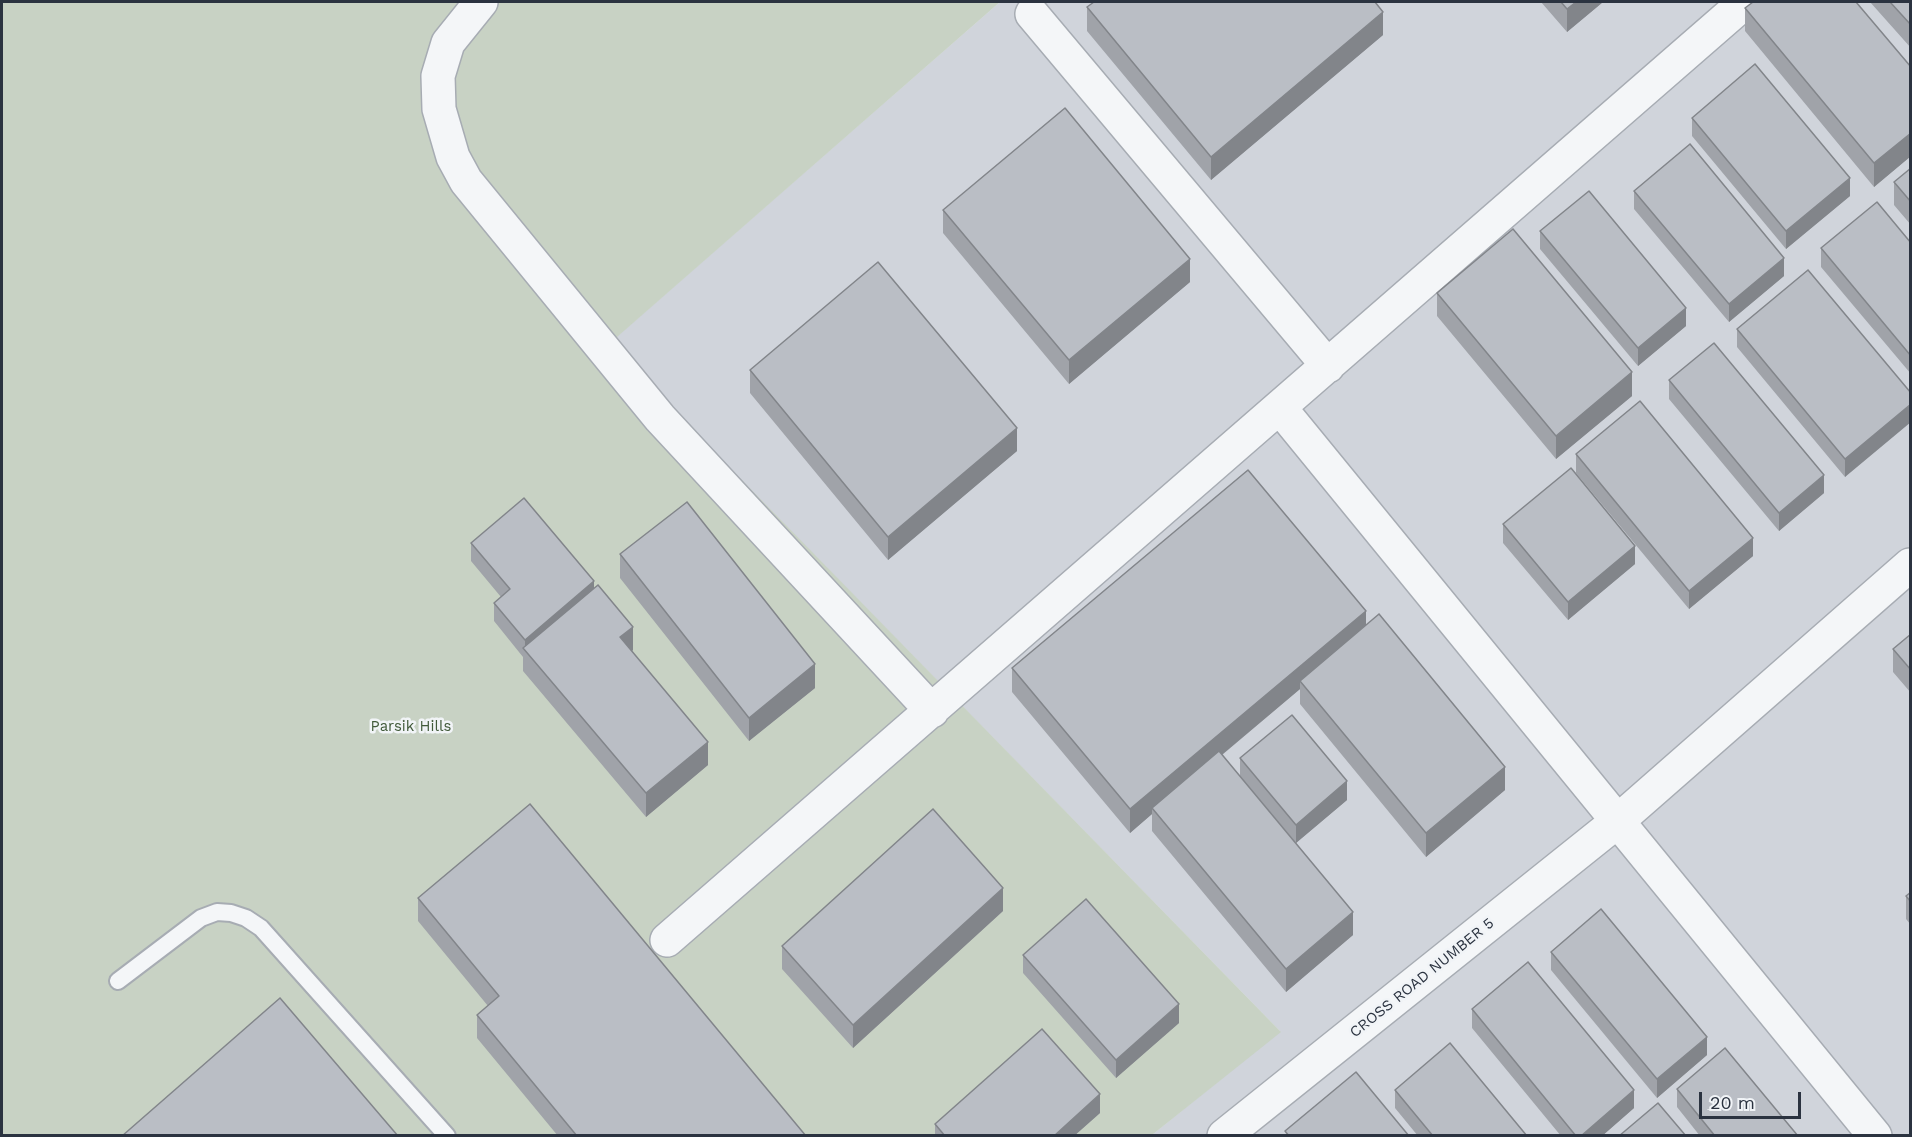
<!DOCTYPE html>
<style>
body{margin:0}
#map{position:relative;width:1912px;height:1137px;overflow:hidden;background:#e2e5e9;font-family:"Work Sans",sans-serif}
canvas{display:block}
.frame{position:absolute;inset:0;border:3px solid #2b3340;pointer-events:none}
.scale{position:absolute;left:1699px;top:1092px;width:102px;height:27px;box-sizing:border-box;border:3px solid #2b3340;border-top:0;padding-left:8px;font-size:18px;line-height:21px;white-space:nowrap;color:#2b3340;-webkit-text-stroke:4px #f1f4f7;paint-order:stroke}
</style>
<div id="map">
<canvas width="1912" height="1137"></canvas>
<div class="frame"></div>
<div class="scale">20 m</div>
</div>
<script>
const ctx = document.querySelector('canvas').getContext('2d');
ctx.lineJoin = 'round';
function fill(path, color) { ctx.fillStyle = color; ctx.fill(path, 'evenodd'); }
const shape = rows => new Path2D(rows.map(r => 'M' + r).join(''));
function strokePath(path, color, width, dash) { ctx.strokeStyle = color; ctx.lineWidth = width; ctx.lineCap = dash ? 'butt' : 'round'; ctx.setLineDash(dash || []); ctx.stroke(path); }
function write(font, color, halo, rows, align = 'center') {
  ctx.font = font + ' "Work Sans",sans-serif'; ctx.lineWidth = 5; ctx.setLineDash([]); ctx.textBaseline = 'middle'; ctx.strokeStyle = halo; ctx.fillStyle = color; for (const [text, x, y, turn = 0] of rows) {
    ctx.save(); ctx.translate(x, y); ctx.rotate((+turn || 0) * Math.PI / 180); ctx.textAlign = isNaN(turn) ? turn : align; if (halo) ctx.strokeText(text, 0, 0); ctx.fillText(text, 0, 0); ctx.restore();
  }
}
fill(shape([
 [1000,2,1910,2,1910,1135,1152,1135,1280,1031,608,344]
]), '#d0d4db');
fill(shape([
 [2,2,1000,2,609,344,1281,1032,1152,1135,2,1136]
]), '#c8d2c4');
const lane = shape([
 [118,981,201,918,217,912,231,913,246,918,261,928,447,1136]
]);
const street = shape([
 [481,2,448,43,438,76,439,109,453,157,466,181,660,418,932,711],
 [1032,14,1328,366],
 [1280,408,1875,1136],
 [667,940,1745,2],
 [1224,1136,1619,820,1910,565]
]);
strokePath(lane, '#a7acb3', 20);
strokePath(street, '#a7acb3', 36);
strokePath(lane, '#f4f6f8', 16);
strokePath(street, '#f4f6f8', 33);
fill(shape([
 [1541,2,1603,2,1567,32],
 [1870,2,1911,2,1911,48],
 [1087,7,1383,35,1211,180,1087,31],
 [1745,8,1911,67,1911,156,1874,187,1745,31],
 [1692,118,1850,196,1786,249,1692,136],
 [1911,168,1911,225,1894,205,1894,182],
 [1634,191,1784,276,1729,322,1634,209],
 [943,210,1190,282,1069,384,943,233],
 [1540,231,1686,326,1638,366,1540,249],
 [1911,243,1911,374,1821,267,1821,248],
 [1437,293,1632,396,1556,459,1437,316],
 [1737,329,1911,393,1845,477,1737,347],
 [750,370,1017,451,888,560,750,393],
 [1669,380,1824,493,1779,531,1669,399],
 [1576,454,1753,556,1689,609,1576,473],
 [1503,524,1635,564,1568,620,1503,543],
 [471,543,594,588,633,650,632,651,708,765,646,817,523,671,523,657,494,621,494,603,501,597,471,561],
 [620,554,815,688,749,741,620,578],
 [1366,626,1505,790,1426,857,1300,704,1300,689,1222,755,1353,935,1286,992,1152,831,1152,814,1130,833,1012,692,1012,668],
 [1911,634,1911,693,1893,672,1893,649],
 [1240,758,1347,800,1296,843,1240,776],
 [1911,892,1911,925,1906,919,1906,896],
 [418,898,806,1136,558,1136,477,1038,477,1015,488,1006,418,921],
 [1003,911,853,1048,782,969,782,946],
 [1551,952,1707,1055,1657,1098,1551,970],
 [1023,955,1179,1023,1116,1078,1023,973],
 [1472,1009,1634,1108,1602,1136,1561,1136,1472,1028],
 [1677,1089,1798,1136,1700,1136,1677,1107],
 [1395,1090,1527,1136,1418,1136,1395,1108],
 [1100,1113,1074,1136,935,1136,935,1124]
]), '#a0a3a9');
fill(shape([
 [1576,2,1603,2,1567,32,1567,9],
 [1383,12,1383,35,1211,180,1211,157],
 [1911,133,1911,156,1874,187,1874,163],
 [1850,178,1850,196,1786,249,1786,231],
 [1784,258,1784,276,1729,322,1729,304],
 [1190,259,1190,282,1069,384,1069,360],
 [1686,308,1686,326,1638,366,1638,348],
 [1632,372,1632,396,1556,459,1556,436],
 [1911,404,1911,422,1845,477,1845,459],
 [1017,428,1017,451,888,560,888,537],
 [1824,475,1824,493,1779,531,1779,513],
 [1753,538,1753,556,1689,609,1689,591],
 [1635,546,1635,564,1568,620,1568,602],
 [594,581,594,599,525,650,525,640],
 [1366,611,1366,634,1300,681,1300,689,1155,811,1152,808,1152,814,1130,833,1130,809],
 [633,627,633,650,620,661,620,637],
 [815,664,815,688,749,741,749,718],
 [708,742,708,765,646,817,646,793],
 [1505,767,1505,790,1426,857,1426,833],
 [1347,781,1347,800,1296,843,1296,825],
 [1003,888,1003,911,853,1048,853,1025],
 [1353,912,1353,935,1286,992,1286,969],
 [1179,1004,1179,1023,1116,1078,1116,1060],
 [1707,1037,1707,1055,1657,1098,1657,1079],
 [1634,1090,1634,1108,1602,1136,1581,1136],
 [1100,1094,1100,1113,1074,1136,1054,1136]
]), '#82858a');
const building = shape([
 [1094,2,1375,2,1383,12,1211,157,1087,7,1094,2],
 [1561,2,1576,2,1567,9,1561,2],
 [1753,2,1856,2,1911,67,1911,133,1874,163,1745,8,1753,2],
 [1890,2,1911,2,1911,25,1890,2],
 [1755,64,1850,178,1786,231,1692,118,1755,64],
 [1065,108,1190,259,1069,360,943,210,1065,108],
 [1690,144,1784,258,1729,304,1634,191,1690,144],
 [1911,168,1911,202,1894,182,1911,168],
 [1589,191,1686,308,1638,348,1540,231,1589,191],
 [1877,202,1911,243,1911,356,1821,248,1877,202],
 [1513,229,1632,372,1556,436,1437,293,1513,229],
 [878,262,1017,428,888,537,750,370,878,262],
 [1808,270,1911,393,1911,404,1845,459,1737,329,1808,270],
 [1714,343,1824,475,1779,513,1669,380,1714,343],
 [1640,401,1753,538,1689,591,1576,454,1640,401],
 [1571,468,1635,546,1568,602,1503,524,1571,468],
 [1248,470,1366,611,1130,809,1012,668,1248,470],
 [524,498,594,581,525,640,494,603,510,589,471,543,524,498],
 [687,502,815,664,749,718,620,554,687,502],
 [598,585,633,627,620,637,708,742,646,793,523,648,598,585],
 [1379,614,1505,767,1426,833,1300,681,1379,614],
 [1911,634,1911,670,1893,649,1911,634],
 [1292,715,1347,781,1296,825,1240,758,1292,715],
 [1219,751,1353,912,1286,969,1152,808,1219,751],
 [530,804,806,1136,577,1136,477,1015,499,996,418,898,530,804],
 [933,809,1003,888,853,1025,782,946,933,809],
 [1911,892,1911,902,1906,896,1911,892],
 [1086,899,1179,1004,1116,1060,1023,955,1086,899],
 [1601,909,1707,1037,1657,1079,1551,952,1601,909],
 [1528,962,1634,1090,1581,1136,1576,1136,1472,1009,1528,962],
 [280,998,398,1136,122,1136,280,998],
 [1042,1029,1100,1094,1054,1136,945,1136,935,1124,1042,1029],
 [1450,1043,1527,1136,1433,1136,1395,1090,1450,1043],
 [1725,1048,1798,1136,1715,1136,1677,1089,1725,1048],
 [1356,1072,1409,1136,1289,1136,1285,1131,1356,1072],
 [1658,1103,1686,1136,1619,1136,1658,1103]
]);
fill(building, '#babec5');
strokePath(building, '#82858a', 1.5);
write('15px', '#415a3a', '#f1f4f7', [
 ["Parsik Hills",411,727]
]);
write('15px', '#2b3340', '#f1f4f7', [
 ["CROSS ROAD NUMBER 5",1422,978,-39]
]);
</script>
